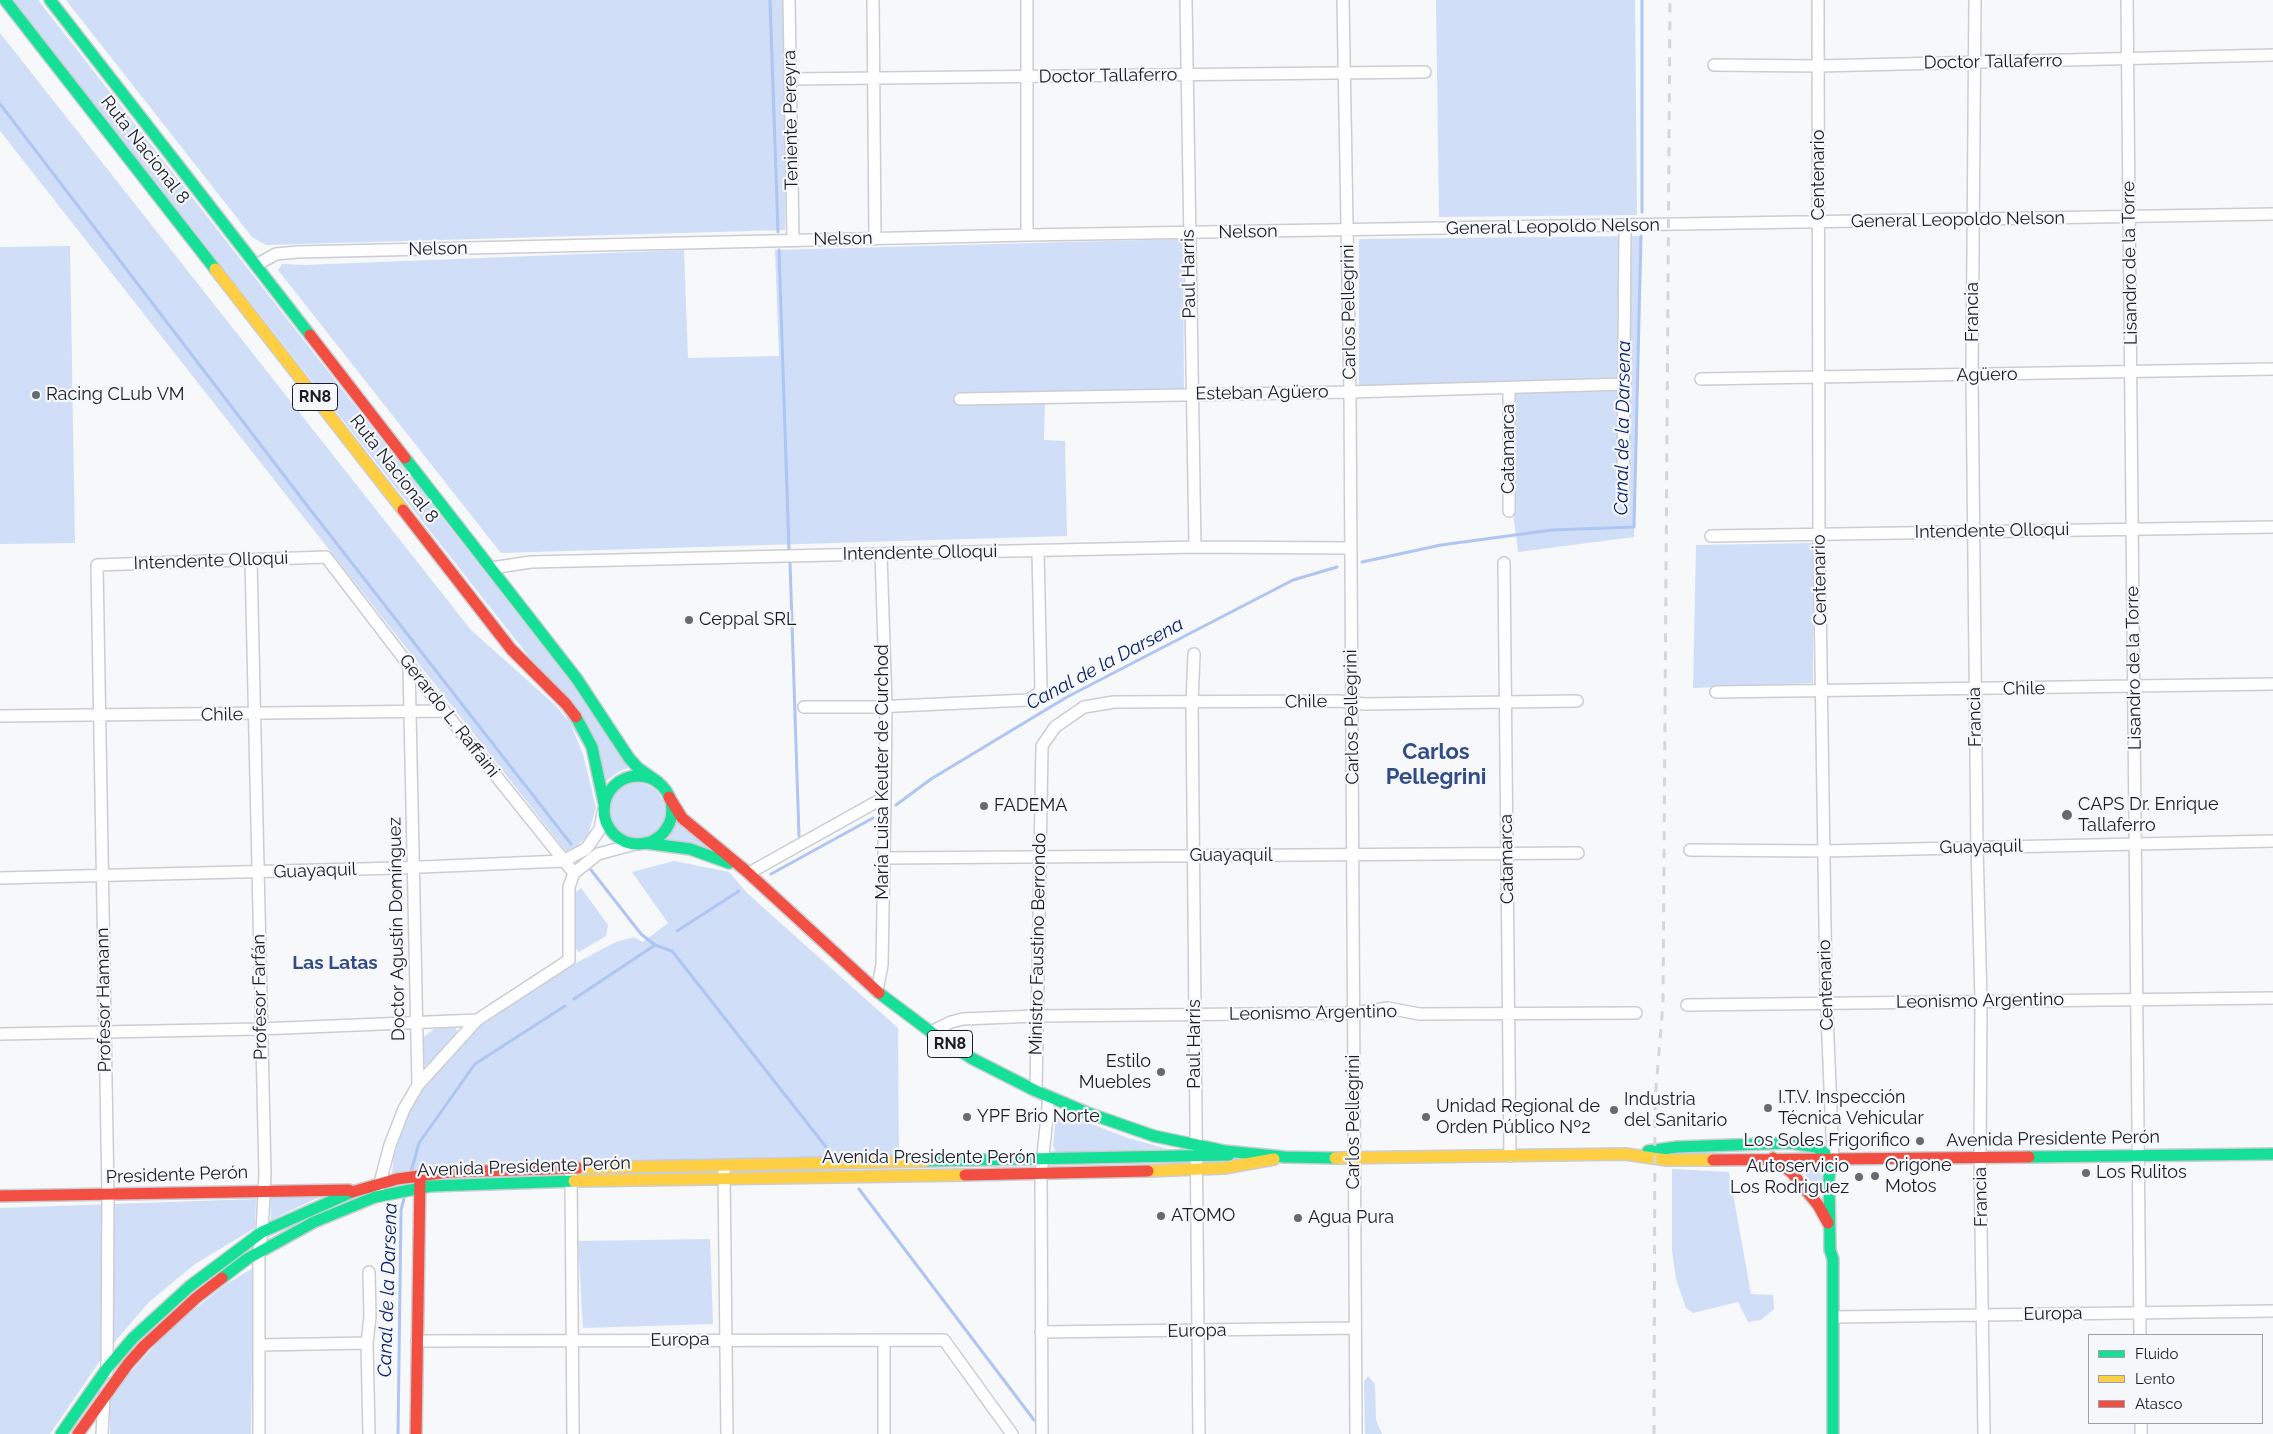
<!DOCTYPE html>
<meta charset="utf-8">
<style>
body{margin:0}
#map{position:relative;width:2273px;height:1434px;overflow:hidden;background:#f6f8fa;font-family:Raleway,sans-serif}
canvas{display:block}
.legend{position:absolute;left:2088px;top:1334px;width:175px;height:90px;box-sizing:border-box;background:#f5f7fb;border:1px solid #9da0a5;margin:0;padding:6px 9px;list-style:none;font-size:15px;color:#1a1d25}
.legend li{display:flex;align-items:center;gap:10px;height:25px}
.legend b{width:25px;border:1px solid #9da0a5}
</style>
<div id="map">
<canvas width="2273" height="1434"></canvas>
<ul class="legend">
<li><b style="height:6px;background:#16e098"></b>Fluido</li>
<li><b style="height:6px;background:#ffcf43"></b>Lento</li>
<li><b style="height:6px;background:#f24e42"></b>Atasco</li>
</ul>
</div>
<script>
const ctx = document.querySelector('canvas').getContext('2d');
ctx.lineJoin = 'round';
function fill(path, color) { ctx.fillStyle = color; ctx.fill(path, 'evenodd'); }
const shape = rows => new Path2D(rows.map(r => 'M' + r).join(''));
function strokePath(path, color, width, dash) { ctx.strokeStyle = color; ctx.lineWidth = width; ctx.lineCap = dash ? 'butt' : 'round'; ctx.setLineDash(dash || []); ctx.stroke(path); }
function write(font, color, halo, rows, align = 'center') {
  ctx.font = font + ' Raleway,sans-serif'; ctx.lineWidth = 4.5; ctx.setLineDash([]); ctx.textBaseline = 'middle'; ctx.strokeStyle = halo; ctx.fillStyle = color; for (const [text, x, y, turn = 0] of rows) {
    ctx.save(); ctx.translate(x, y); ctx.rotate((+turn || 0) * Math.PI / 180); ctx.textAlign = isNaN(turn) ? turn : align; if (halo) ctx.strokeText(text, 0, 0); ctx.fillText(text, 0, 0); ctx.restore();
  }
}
fill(shape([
 [12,0,38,0,580,694,628,768,618,772,605,782,534,663],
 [66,0,785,0,785,230,266,245,252,237],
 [1436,0,1635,0,1637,215,1439,217],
 [0,33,471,630,555,705,570,723,583,754,596,808,588,835,569,855,0,131],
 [1641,236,1634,537,1518,552,1513,512,1514,381,1359,387,1359,239],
 [1183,239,1184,394,1045,397,1044,440,1065,441,1067,536,501,553,278,270,282,264,305,265,684,250,688,358,779,356,775,250],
 [70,246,75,543,0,544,0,247],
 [1813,543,1813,683,1693,688,1696,545],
 '609 811a28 28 0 1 1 56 0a28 28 0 1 1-56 0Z',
 [679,819,721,853,667,840],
 [674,861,729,872,748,894,898,1028,899,1156,447,1164,392,1173,395,1145,407,1113,421,1089,481,1023,559,972,616,942,634,937,643,942,668,923,632,872],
 [581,888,608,925,606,936,579,952,575,948,575,893],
 [452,1027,456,1028,457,1032,453,1039,429,1066,426,1066,422,1062,424,1037,434,1029],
 [1060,1112,1128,1138,1167,1149,1056,1153,1053,1146,1056,1115],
 [1672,1169,1729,1172,1751,1294,1773,1295,1774,1309,1761,1320,1748,1322,1738,1302,1693,1313,1686,1308,1676,1279,1672,1251],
 [1815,1169,1821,1172,1823,1177,1822,1194,1802,1171],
 [270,1197,319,1197,271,1220],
 [256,1199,255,1228,195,1264,149,1302,106,1352,50,1434,0,1434,0,1208],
 [710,1239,713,1324,583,1328,578,1241],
 [253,1268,251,1434,110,1434,110,1400,130,1373,170,1329,225,1285],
 [1368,1376,1375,1384,1376,1420,1382,1434,1365,1434,1364,1382]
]), '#d0def8');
strokePath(shape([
 [770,0,778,232],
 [0,104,309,508,571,844],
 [1642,212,1642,0],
 [779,250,789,550],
 [790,562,799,836],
 [1362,562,1441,545,1552,530,1634,527,1641,236],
 [896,805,931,779,1067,697,1293,580,1337,567],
 [591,870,641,934,655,945,672,951,830,1152],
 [771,874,873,818],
 [677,931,739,891],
 [574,999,655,945],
 [411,1172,419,1143,475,1064,565,1006],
 [859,1189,1034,1420],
 [398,1434,401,1210,405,1195]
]), '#afc5f2', 3);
const street = shape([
 [789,0,793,240],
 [873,0,875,239],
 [1027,0,1027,235],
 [1186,0,1195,547],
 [1343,0,1350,392,1356,1434],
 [1818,0,1819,534,1826,990,1833,1159],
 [1975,0,1972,375,1977,847,1981,1000,1980,1157,1984,1434],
 [2127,0,2140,1335],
 [1714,65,1818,66,2273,55],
 [791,79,1425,72],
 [256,265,276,254,297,252,1027,235,2273,214],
 [1701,379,2273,369],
 [1509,388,1509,511],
 [960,399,1350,392,1625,384],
 [1623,493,1625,226],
 [1711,536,2273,527],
 [251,560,265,1174,262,1232,259,1252,259,1434],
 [1504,563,1510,1156],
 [491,568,531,562,872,554,1195,547,1350,548],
 [1194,654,1192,703,1199,1434],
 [409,666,418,1085],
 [1716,692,2273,684],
 [804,707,874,707,1028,700,1038,694,1041,688,1038,551],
 [0,716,444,711],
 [1690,850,1823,851,2273,841],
 [884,858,1578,853],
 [749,873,885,797],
 [0,878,398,868,563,861,586,849,600,829,603,813],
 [877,991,882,965,885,797,886,706,881,554],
 [1687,1005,2273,998],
 [931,1032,951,1022,963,1019,1036,1016,1353,1013,1388,1008,1419,1014,1636,1013],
 [0,1034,260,1029,477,1020],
 [1036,1091,1042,746,1055,727,1068,718,1084,707,1114,702,1339,701,1365,704,1577,701],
 [724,1171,727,1434],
 [571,1173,573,1434],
 [378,1190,390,1145,404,1109,418,1085,477,1020,569,960,569,887,574,873,598,854,635,844],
 [1834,1317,2273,1311],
 [1041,1332,1354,1328],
 [884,1340,884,1434],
 [417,1341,944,1340,1012,1434],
 [259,1345,367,1343],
 [107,1372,108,1194,97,565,326,557,444,711,574,873],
 [2141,1423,2141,1434],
 [102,1434,104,1397],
 [369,1434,367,1343,370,1317,369,1272],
 [1042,1434,1041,1175,1049,1097]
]);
const fast = shape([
 [5,0,215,269],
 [50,0,310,335],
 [405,458,577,679,629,758,638,768,658,782],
 [576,717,592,747,604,803],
 '604 810a34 34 0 1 1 68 0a34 34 0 1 1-68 0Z',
 [645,843,690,849,729,863],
 [879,993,931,1032,971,1058,1036,1091,1088,1113,1154,1136,1225,1151,1285,1157,1335,1158],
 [1648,1151,1677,1147,1790,1143,1816,1147,1825,1153],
 [2029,1157,2273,1154],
 [1833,1159,1829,1177,1830,1250,1833,1259,1833,1434],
 [926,1161,1229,1155],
 [222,1278,247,1259,314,1222,375,1197,431,1186,574,1181],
 [61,1434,108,1367,133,1338,190,1286,262,1232,352,1192]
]);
const slow = shape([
 [215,269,403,510],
 [1335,1158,1625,1154,1667,1160,1713,1160],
 [578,1168,926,1161],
 [1148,1171,1224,1168,1274,1159],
 [574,1181,965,1175]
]);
const jam = shape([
 [310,335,405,458],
 [403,510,511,649,566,704,576,717],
 [669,797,682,818,745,870,879,993],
 [1773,1158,1792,1173,1818,1205,1828,1223],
 [1833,1159,2029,1157],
 [1713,1160,1833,1159],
 [965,1175,1148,1171],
 [352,1192,397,1179,449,1172,578,1168],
 [0,1196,349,1190],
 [78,1434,128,1364,144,1346,196,1298,222,1278],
 [416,1434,420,1178]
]);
strokePath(street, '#cbcdd2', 14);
strokePath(fast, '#cbcdd2', 14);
strokePath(slow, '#cbcdd2', 14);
strokePath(jam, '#cbcdd2', 14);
strokePath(street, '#fefefe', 11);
strokePath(fast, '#16e098', 11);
strokePath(slow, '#ffcf43', 11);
strokePath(jam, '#f24e42', 11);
strokePath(shape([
 [1654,1434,1655,1101,1663,1003,1670,0]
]), '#d6d6d7', 3, [9, 9]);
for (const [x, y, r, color] of [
 [36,395,5,"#676a70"],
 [689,620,5,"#676a70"],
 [984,806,5,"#676a70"],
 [2067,815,6,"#676a70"],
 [1161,1072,5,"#676a70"],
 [1768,1108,5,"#676a70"],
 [1614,1110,5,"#676a70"],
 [967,1117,5,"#676a70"],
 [1426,1117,5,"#676a70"],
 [1920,1141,5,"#676a70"],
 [2086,1173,5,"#676a70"],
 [1875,1176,5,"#676a70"],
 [1859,1177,5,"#676a70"],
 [1161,1216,5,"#676a70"],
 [1298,1218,5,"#676a70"]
]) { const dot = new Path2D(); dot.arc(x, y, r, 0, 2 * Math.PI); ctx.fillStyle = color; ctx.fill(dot); strokePath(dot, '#f5f7fb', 2); }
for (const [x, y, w] of [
 [315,397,45],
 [950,1044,45]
]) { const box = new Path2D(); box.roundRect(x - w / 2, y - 13.5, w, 27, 4); ctx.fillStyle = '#f5f7fb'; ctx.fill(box); strokePath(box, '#1a1d25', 1); }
write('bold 16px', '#1a1d25', null, [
 ["RN8",315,397],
 ["RN8",950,1044]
]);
write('18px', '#1a1d25', '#f5f7fb', [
 ["Doctor Tallaferro",1993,62,-1],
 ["Doctor Tallaferro",1108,76,-1],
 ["Teniente Pereyra",791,120,-91],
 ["Ruta Nacional 8",145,150,52],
 ["Centenario",1819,175,-90],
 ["General Leopoldo Nelson",1958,220,-1],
 ["General Leopoldo Nelson",1553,227,-1],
 ["Nelson",1248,232,-1],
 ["Nelson",843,239,-1],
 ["Nelson",438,249,-1],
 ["Lisandro de la Torre",2130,263,-91],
 ["Paul Harris",1189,274,-91],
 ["Carlos Pellegrini",1349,312,-91],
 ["Francia",1973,312,-90],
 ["Agüero",1987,375,-1],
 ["Esteban Agüero",1262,393,-1],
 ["Catamarca",1509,449,-90],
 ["Ruta Nacional 8",394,469,52],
 ["Intendente Olloqui",1992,531,-1],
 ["Intendente Olloqui",920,553,-1],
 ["Intendente Olloqui",211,561,-2],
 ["Centenario",1820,580,-91],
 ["Lisandro de la Torre",2134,668,-91],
 ["Chile",2024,689,-1],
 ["Chile",1306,702,-1],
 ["Chile",222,715,-1],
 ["Gerardo L. Raffaini",449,716,52],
 ["Carlos Pellegrini",1352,717,-91],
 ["Francia",1975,717,-91],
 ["María Luisa Keuter de Curchod",883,772,-90],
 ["Guayaquil",1981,847,-1],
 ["Guayaquil",1231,856],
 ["Catamarca",1507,859,-91],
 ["Guayaquil",315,871,-2],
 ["Doctor Agustín Domínguez",397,929,-91],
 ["Ministro Faustino Berrondo",1038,944,-89],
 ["Centenario",1826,985,-92],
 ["Profesor Farfán",260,997,-91],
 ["Profesor Hamann",104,1000,-91],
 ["Leonismo Argentino",1980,1001,-1],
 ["Leonismo Argentino",1313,1013,-1],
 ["Paul Harris",1195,1044,-90],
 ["Carlos Pellegrini",1354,1122,-90],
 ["Avenida Presidente Perón",2053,1139,-1],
 ["Avenida Presidente Perón",929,1158],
 ["Avenida Presidente Perón",524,1167,-2],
 ["Presidente Perón",177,1175,-2],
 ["Francia",1981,1197,-91],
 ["Europa",2053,1314,-1],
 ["Europa",1197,1331,-1],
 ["Europa",680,1340,-1]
]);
write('18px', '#1a1d25', '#f5f7fb', [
 ["Racing CLub VM",46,395],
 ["Ceppal SRL",699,620],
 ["CAPS Dr. Enrique",2078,805],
 ["Tallaferro",2078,826],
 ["FADEMA",994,806],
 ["Estilo",1151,1062,"right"],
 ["Muebles",1151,1083,"right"],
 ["I.T.V. Inspección",1778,1098],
 ["Técnica Vehicular",1778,1119],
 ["Industria",1624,1100],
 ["del Sanitario",1624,1121],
 ["Unidad Regional de",1436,1107],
 ["Orden Público Nº2",1436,1128],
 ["YPF Brio Norte",977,1117],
 ["Los Soles Frigorifico",1910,1141,"right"],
 ["Origone",1885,1166],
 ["Motos",1885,1187],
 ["Autoservicio",1849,1167,"right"],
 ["Los Rodriguez",1849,1188,"right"],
 ["Los Rulitos",2096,1173],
 ["ATOMO",1171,1216],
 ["Agua Pura",1308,1218]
], 'left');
write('italic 19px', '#09236a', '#f5f7fb', [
 ["Canal de la Darsena",1623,428,-89],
 ["Canal de la Darsena",1105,664,-28],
 ["Canal de la Darsena",388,1290,-88]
]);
write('bold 19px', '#324c85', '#f5f7fb', [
 ["Las Latas",335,963]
]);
write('bold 22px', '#324c85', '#f5f7fb', [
 ["Carlos",1436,752],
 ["Pellegrini",1436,777]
]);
</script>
